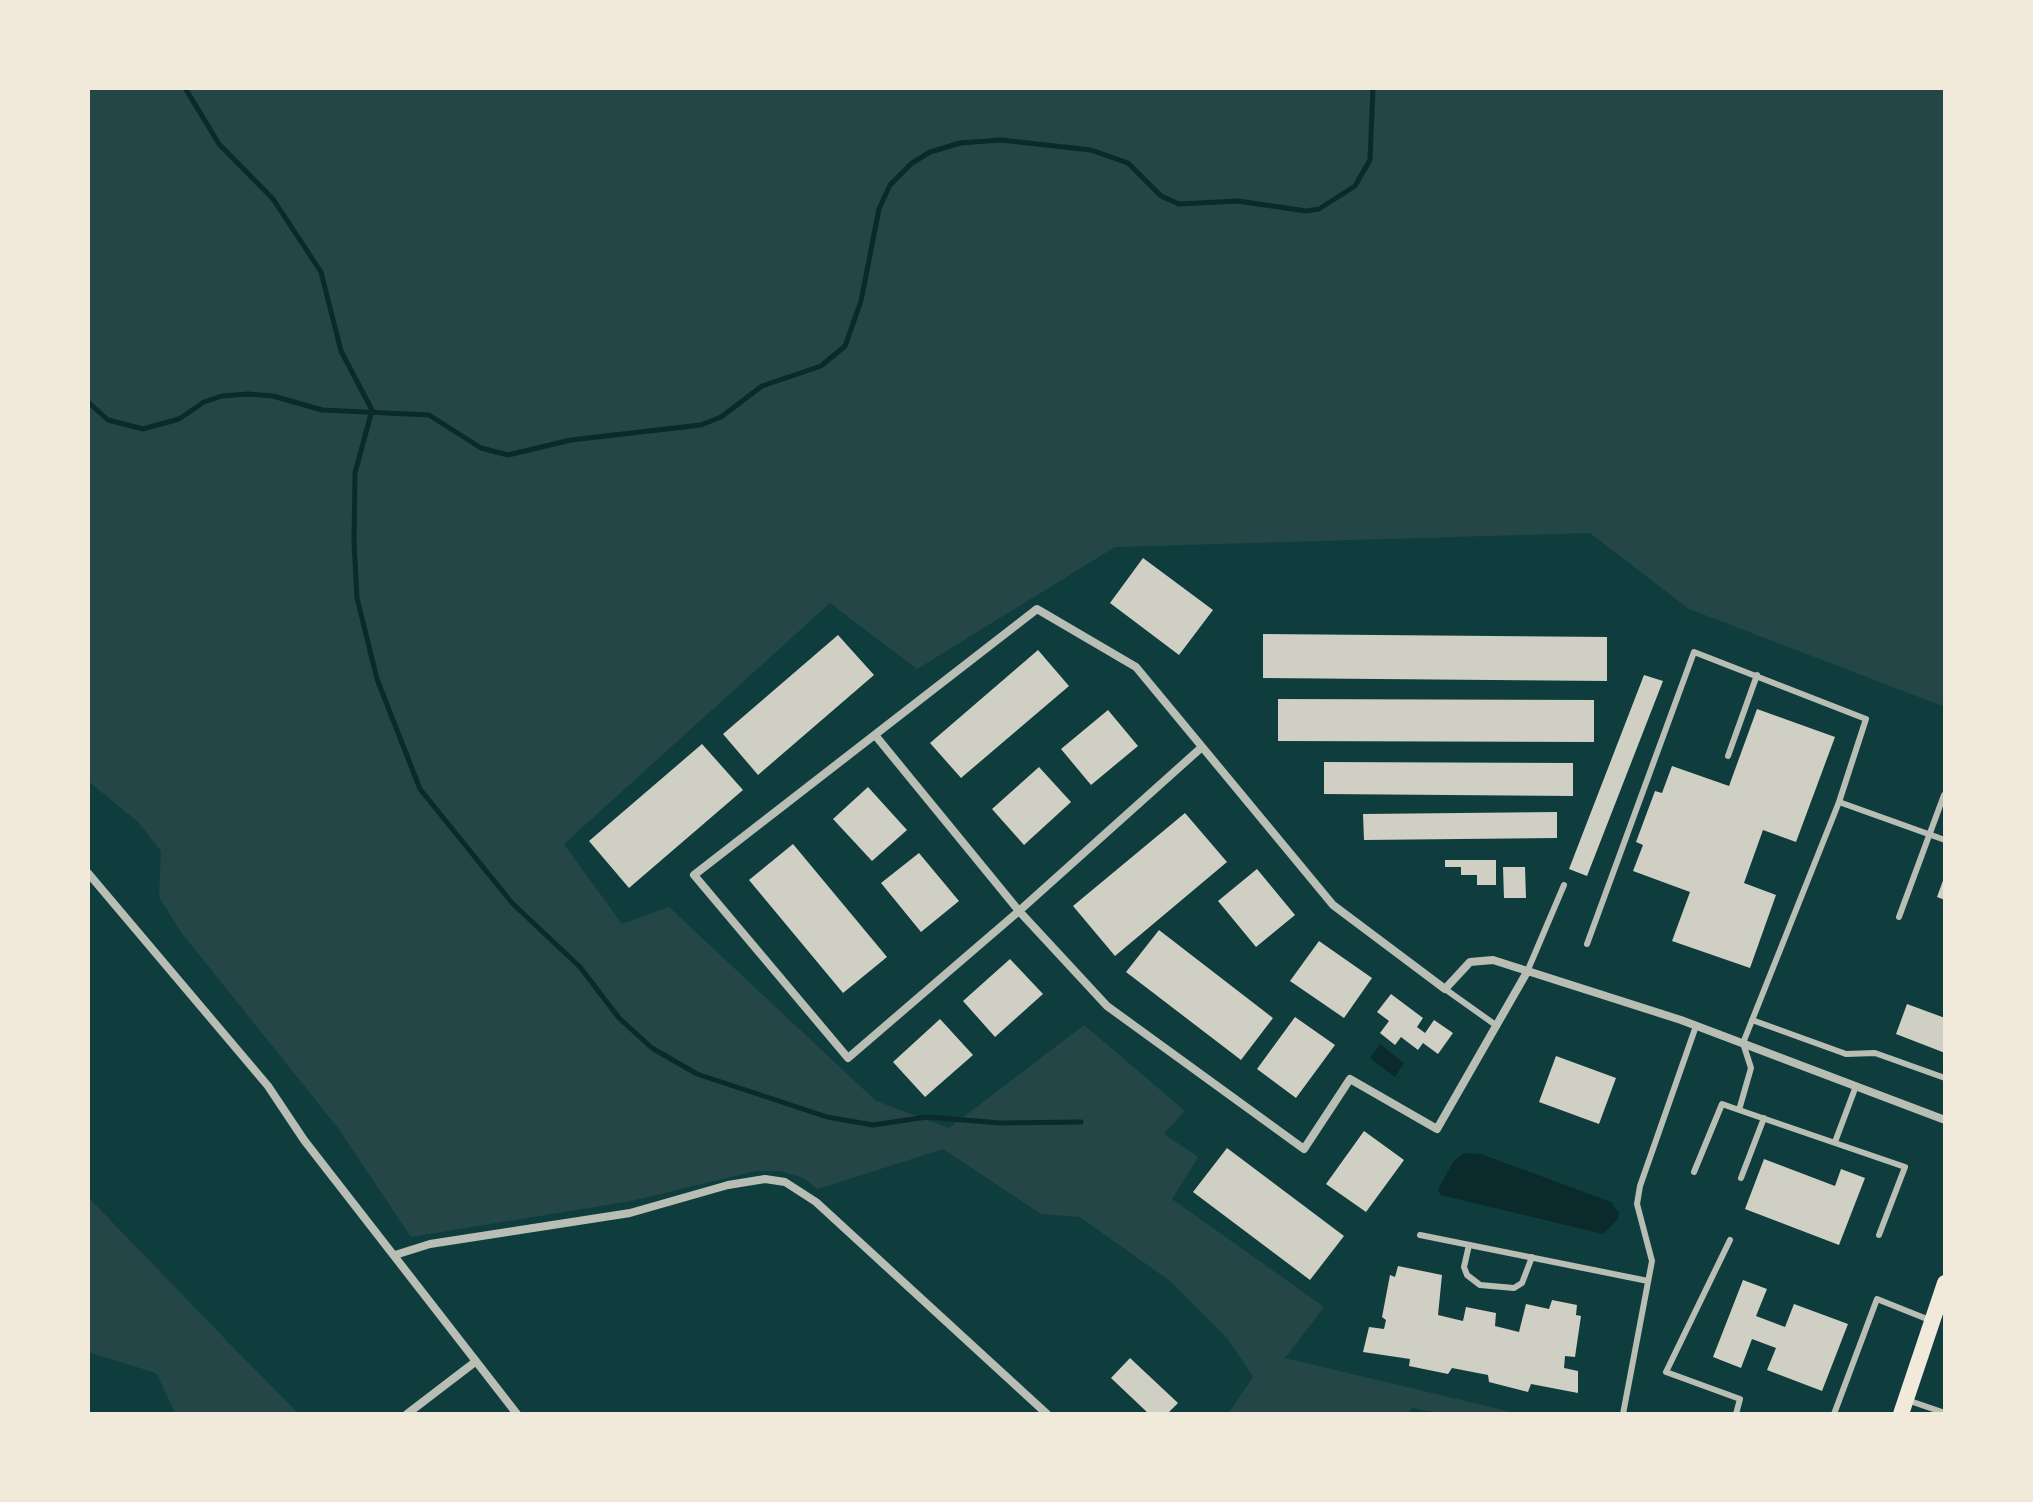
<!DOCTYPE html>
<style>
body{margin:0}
#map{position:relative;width:2033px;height:1502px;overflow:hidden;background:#0f3d3e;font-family:"IBM Plex Sans",sans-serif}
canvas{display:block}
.frame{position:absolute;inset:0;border:90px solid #f1e9da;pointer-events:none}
</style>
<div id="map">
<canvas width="2033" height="1502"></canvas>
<div class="frame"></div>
</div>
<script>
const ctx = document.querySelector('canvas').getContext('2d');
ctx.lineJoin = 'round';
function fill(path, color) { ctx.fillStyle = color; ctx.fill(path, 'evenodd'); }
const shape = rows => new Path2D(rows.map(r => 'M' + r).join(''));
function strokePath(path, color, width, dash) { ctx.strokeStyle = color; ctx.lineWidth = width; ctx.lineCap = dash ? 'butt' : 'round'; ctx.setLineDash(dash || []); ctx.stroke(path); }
fill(shape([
 [88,88,1945,88,1945,707,1689,609,1590,533,1115,547,917,669,830,603,564,844,622,924,669,907,876,1101,949,1128,1084,1025,1185,1111,1164,1134,1198,1157,1172,1199,1324,1307,1285,1358,1520,1414,1445,1414,1412,1408,1408,1414,1228,1414,1253,1377,1228,1339,1170,1281,1080,1217,1041,1214,943,1149,818,1189,803,1178,780,1171,756,1171,631,1201,411,1237,338,1128,181,932,159,897,161,851,138,822,88,781],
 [88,1197,228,1342,299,1414,176,1414,156,1373,88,1352]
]), '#244646');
fill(shape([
 [1380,1044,1404,1063,1395,1077,1370,1058],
 [1464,1153,1481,1154,1611,1202,1619,1213,1618,1219,1603,1234,1441,1195,1438,1190,1453,1162]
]), '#0a2a2b');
strokePath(shape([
 [185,88,219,144,273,199,321,272,341,351,372,410,355,473,354,542,357,598,377,679,420,789,512,903,580,967,619,1018,652,1048,697,1074,827,1117,873,1125,927,1117,1001,1123,1081,1122],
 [88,402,108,420,143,429,179,419,204,402,222,396,248,394,273,396,322,410,429,415,481,448,508,455,571,440,701,425,721,417,762,386,821,366,845,346,861,301,879,209,890,185,912,163,930,152,960,143,1001,140,1091,150,1128,163,1161,196,1179,204,1238,201,1306,211,1319,209,1355,186,1370,160,1373,88]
]), '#0a2a2b', 5);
fill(shape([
 [1143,558,1213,610,1179,655,1110,603],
 [1263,634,1607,637,1607,681,1263,678],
 [838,635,874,675,758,775,723,734],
 [1038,650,1069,686,961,778,930,743],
 [1644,675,1663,681,1587,876,1569,869],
 [1278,699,1594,700,1594,742,1278,741],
 [1757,709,1835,737,1796,842,1763,830,1744,883,1776,895,1750,968,1672,941,1690,892,1633,871,1643,845,1636,842,1655,791,1662,793,1672,766,1729,786],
 [1108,710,1138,746,1091,785,1061,749],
 [702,744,743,790,629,888,589,841],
 [1324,762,1573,763,1573,796,1324,794],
 [1039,767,1071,802,1024,845,992,809],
 [868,787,907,830,872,861,833,819],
 [1557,812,1557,838,1364,840,1363,814],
 [1185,813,1227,862,1115,956,1073,906],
 [793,844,887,957,843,993,749,880],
 [919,853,959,901,921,932,881,883],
 [1445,860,1496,860,1496,885,1477,885,1477,875,1461,875,1461,867,1445,867],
 [1503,867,1525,867,1526,898,1504,898],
 [1257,869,1295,915,1256,947,1218,901],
 [1945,875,1945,900,1937,897],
 [1159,930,1273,1018,1241,1060,1126,972],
 [1319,941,1372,978,1344,1018,1290,981],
 [1010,959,1043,994,995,1037,963,1001],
 [1391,994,1423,1018,1417,1027,1425,1033,1434,1020,1453,1033,1438,1054,1423,1043,1418,1050,1401,1037,1395,1045,1380,1033,1389,1021,1377,1012],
 [1907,1004,1945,1018,1945,1053,1896,1034],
 [1295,1017,1335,1045,1296,1098,1257,1069],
 [940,1019,973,1055,925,1097,893,1062],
 [1556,1056,1616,1078,1599,1124,1539,1102],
 [1364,1131,1404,1160,1366,1212,1326,1184],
 [1227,1148,1344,1236,1310,1280,1193,1192],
 [1764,1159,1835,1186,1841,1169,1865,1178,1839,1245,1745,1209],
 [1398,1266,1442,1275,1438,1315,1463,1321,1466,1307,1496,1313,1495,1326,1519,1332,1526,1304,1549,1309,1552,1300,1577,1305,1576,1315,1581,1316,1575,1357,1565,1356,1564,1368,1578,1371,1578,1393,1531,1384,1528,1392,1489,1382,1488,1375,1452,1368,1448,1374,1409,1366,1410,1359,1363,1352,1369,1327,1384,1329,1386,1320,1382,1317,1390,1275,1395,1277],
 [1743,1280,1767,1289,1756,1316,1785,1327,1794,1304,1848,1324,1822,1391,1767,1370,1776,1348,1752,1339,1741,1368,1713,1357],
 [1130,1358,1178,1403,1167,1414,1149,1414,1111,1378]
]), '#cfcfc3');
strokePath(shape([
 [1728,756,1757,675],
 [1839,802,1743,1043,1751,1068,1739,1110,1905,1167,1879,1235],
 [1899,917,1944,795],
 [1587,944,1694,652,1866,719,1839,802,1945,840],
 [1527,972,1564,885],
 [1445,989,1497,1026],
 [1752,1020,1846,1054,1875,1053,1945,1078],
 [1835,1142,1856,1086],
 [1694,1172,1722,1104,1739,1110],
 [1741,1178,1764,1118],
 [1420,1235,1648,1281],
 [1730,1240,1666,1372,1740,1399,1736,1414],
 [1469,1245,1464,1267,1467,1275,1480,1285,1514,1288,1522,1283,1532,1257],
 [1907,1400,1945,1413],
 [1623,1414,1652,1261,1637,1204,1640,1186,1696,1026],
 [1834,1414,1877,1299,1932,1321]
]), '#b8beb3', 6);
strokePath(shape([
 [875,735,1019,911,1202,747],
 [88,873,268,1086,304,1140,517,1414],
 [1527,972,1437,1129,1350,1079,1304,1149,1107,1006,1019,911,848,1058,694,875,1037,609,1136,667,1333,905,1445,989,1470,962,1493,960,1681,1020,1945,1120],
 [395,1255,430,1244,630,1213,728,1185,765,1179,785,1182,816,1202,1047,1414],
 [407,1414,475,1362]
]), '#b8beb3', 8);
strokePath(shape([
 [1901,1414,1945,1283]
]), '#f1e9da', 16);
</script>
